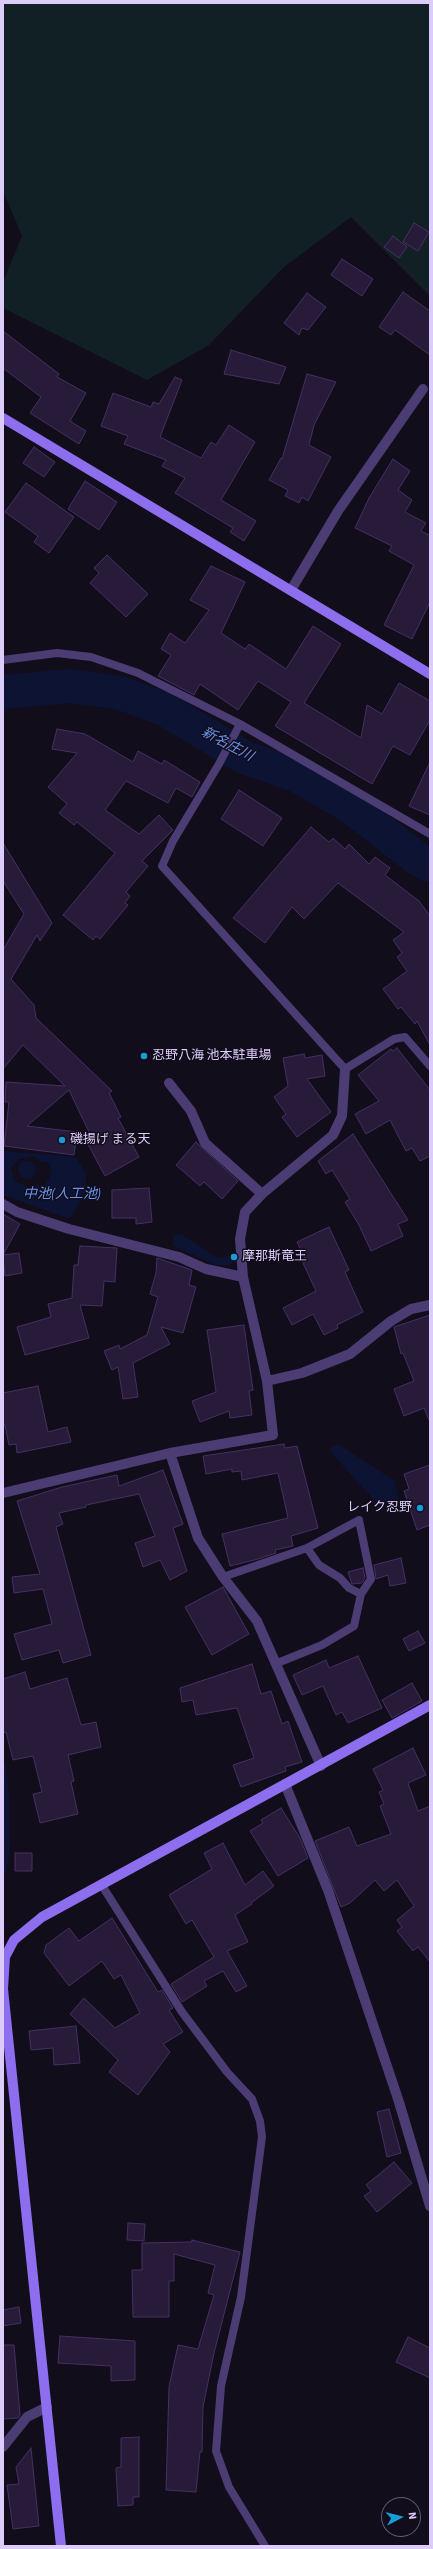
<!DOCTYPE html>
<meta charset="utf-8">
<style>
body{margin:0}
#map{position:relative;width:433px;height:2549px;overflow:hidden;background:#120d1b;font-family:"Source Sans 3",sans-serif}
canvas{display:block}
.frame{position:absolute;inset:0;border:4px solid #dbccf9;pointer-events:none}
.north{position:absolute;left:381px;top:2497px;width:40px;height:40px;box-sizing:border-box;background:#120d1b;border:1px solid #625974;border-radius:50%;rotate:83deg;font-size:11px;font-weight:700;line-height:16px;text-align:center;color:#dbccf9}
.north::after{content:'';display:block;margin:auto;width:14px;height:18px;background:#199dd9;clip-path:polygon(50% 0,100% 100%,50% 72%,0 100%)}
</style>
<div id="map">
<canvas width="433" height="2549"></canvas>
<div class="frame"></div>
<div class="north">N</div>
</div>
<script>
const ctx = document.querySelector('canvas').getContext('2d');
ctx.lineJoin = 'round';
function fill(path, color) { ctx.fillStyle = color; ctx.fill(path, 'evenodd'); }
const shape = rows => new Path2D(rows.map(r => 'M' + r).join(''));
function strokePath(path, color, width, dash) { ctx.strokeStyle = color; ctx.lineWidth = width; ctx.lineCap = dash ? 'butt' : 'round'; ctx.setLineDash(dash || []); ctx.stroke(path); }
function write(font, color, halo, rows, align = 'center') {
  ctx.font = font + ' "Source Sans 3","Noto Sans JP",sans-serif'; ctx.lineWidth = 3; ctx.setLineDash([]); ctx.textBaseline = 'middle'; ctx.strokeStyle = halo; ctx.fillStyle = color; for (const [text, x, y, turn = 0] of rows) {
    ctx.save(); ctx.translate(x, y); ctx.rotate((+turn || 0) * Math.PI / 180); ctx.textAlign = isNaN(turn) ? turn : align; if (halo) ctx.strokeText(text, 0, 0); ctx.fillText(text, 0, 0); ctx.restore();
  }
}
fill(shape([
 [3,3,430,3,430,296,351,217,284,267,209,345,147,380,3,308,3,282,22,236,3,191]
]), '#112024');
fill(shape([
 [3,1151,76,1157,85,1172,87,1186,81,1201,69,1219,3,1195],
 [34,1156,41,1162,48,1162,51,1169,50,1177,43,1187,35,1184,35,1189,28,1190,27,1186,15,1182,11,1168,19,1159],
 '18 1170a9 9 0 1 1 18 0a9 9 0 1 1-18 0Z',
 [181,1234,216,1257,221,1258,232,1255,233,1259,231,1265,216,1265,173,1246,174,1235],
 [338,1444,395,1481,399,1503,378,1504,333,1455,330,1448]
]), '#0d1333');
strokePath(shape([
 [3,1765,6,1790,7,1853,3,1872]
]), '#0d1333', 5.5);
strokePath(shape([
 [3,692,70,686,121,693,164,709,246,758,298,776,351,807,418,859,430,865]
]), '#0d1333', 34);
const building = shape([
 [414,223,429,232,418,251,403,242,414,223],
 [393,236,407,247,399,258,384,247,393,236],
 [342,259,373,279,362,296,331,275,342,259],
 [403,292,430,311,430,355,395,330,391,335,379,327,403,292],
 [307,293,326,307,308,330,302,328,299,335,284,323,307,293],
 [3,331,59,374,57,377,86,393,70,421,86,431,79,444,30,413,41,397,3,368,3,331],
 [231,350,286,367,279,384,224,374,231,350],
 [307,374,336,382,314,425,309,445,331,457,308,501,302,497,299,503,285,496,288,490,269,480,281,458,282,459,307,374],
 [175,377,182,380,160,437,201,458,211,442,216,445,229,425,255,442,221,500,256,521,244,541,230,532,233,528,175,493,185,478,162,466,166,460,124,444,128,436,101,426,113,393,151,407,153,402,159,404,175,377],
 [34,447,55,462,44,477,23,463,34,447],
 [393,459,410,471,398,490,412,500,405,512,426,523,421,531,429,535,430,533,430,602,412,639,384,625,414,565,389,551,392,546,355,528,369,498,393,459],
 [85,481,117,502,99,530,68,509,85,481],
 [26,483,74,517,49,553,34,542,38,536,5,512,26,483],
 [107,555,148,594,126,617,90,583,99,573,94,568,107,555],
 [211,566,245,582,221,633,245,649,249,644,286,669,313,626,341,644,304,703,361,738,367,705,382,714,399,683,430,701,430,720,410,755,393,746,372,784,275,726,291,702,258,681,238,710,200,684,194,695,158,676,171,655,161,649,170,633,185,643,209,610,190,600,211,566],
 [57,729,85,734,133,762,138,751,162,764,164,760,200,782,192,797,176,788,168,803,126,781,105,810,139,834,159,815,173,830,142,861,148,866,126,892,130,896,125,903,128,905,100,939,96,936,93,940,63,915,115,853,77,822,74,825,59,813,67,804,48,787,77,753,52,749,57,729],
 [430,762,430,815,409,806,430,762],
 [239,790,282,818,263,846,221,819,239,790],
 [311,827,329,842,333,838,345,849,349,844,369,864,375,857,390,868,385,875,419,901,430,916,430,1045,417,1021,415,1024,401,1007,398,1009,383,989,407,971,397,957,402,953,393,940,404,932,338,883,304,919,292,907,265,943,233,918,311,827],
 [3,843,52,923,40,941,37,935,11,979,34,1005,36,1018,112,1091,109,1093,121,1117,118,1118,139,1157,105,1176,82,1133,90,1134,69,1090,27,1126,77,1132,74,1155,4,1146,9,1102,5,1102,6,1082,65,1086,23,1045,3,1069,3,950,24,914,3,881,3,843],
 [397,1048,430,1090,430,1156,420,1161,412,1148,406,1151,390,1120,366,1134,355,1114,379,1101,358,1075,391,1049,393,1051,397,1048],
 [304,1054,305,1058,322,1055,325,1076,307,1079,331,1112,297,1137,282,1117,286,1114,274,1097,288,1086,283,1058,304,1054],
 [353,1134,408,1220,398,1224,403,1236,371,1251,359,1225,345,1202,350,1199,332,1170,326,1174,318,1161,353,1134],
 [196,1142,238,1181,222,1199,204,1182,200,1186,176,1165,196,1142],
 [149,1188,152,1222,136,1224,136,1218,112,1218,112,1190,149,1188],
 [3,1214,20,1224,3,1255,19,1253,22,1273,5,1276,3,1258,3,1214],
 [329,1227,349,1270,345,1272,363,1312,337,1325,338,1328,324,1335,313,1314,292,1325,283,1308,316,1291,303,1263,306,1261,297,1242,329,1227],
 [80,1246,117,1248,115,1282,104,1281,102,1306,80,1305,89,1338,25,1355,17,1327,51,1317,48,1304,72,1298,74,1265,78,1265,80,1246],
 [157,1258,192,1270,189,1285,196,1287,183,1333,161,1327,170,1344,133,1363,138,1397,123,1399,118,1367,112,1370,104,1351,119,1345,120,1349,147,1335,158,1297,150,1294,156,1273,157,1258],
 [430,1315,430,1419,429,1420,424,1408,404,1416,394,1389,414,1381,403,1353,401,1354,394,1327,430,1315],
 [244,1325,253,1390,249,1391,252,1415,230,1418,229,1411,200,1422,192,1401,216,1392,207,1330,244,1325],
 [38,1386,48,1432,67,1427,71,1442,17,1453,16,1444,9,1445,5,1425,3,1426,3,1393,38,1386],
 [284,1444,285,1448,297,1446,318,1528,291,1536,293,1546,275,1550,276,1553,258,1559,230,1566,222,1534,288,1518,278,1473,242,1480,241,1471,232,1472,232,1469,206,1474,203,1456,284,1444],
 [430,1465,430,1525,417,1530,404,1491,409,1489,404,1474,430,1465],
 [163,1470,183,1524,173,1528,187,1571,170,1580,160,1560,143,1567,135,1543,155,1536,139,1494,86,1505,86,1507,59,1513,63,1524,56,1527,91,1655,63,1663,59,1650,22,1660,14,1634,52,1624,43,1589,14,1593,12,1577,40,1574,17,1501,62,1487,117,1475,119,1486,163,1470],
 [401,1558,406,1583,390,1586,388,1575,376,1579,374,1565,401,1558],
 [363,1568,365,1578,362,1583,352,1584,348,1572,363,1568],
 [223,1587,249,1634,212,1655,185,1607,223,1587],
 [418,1631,425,1643,409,1651,403,1639,418,1631],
 [358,1656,382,1708,348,1723,342,1712,336,1715,323,1686,302,1695,293,1675,326,1660,329,1668,358,1656],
 [252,1664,261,1694,271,1691,282,1724,288,1721,302,1762,285,1767,286,1771,241,1787,233,1765,254,1758,237,1708,196,1715,193,1700,182,1702,180,1688,252,1664],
 [25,1672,30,1689,67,1678,81,1725,96,1722,101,1747,68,1755,74,1781,71,1782,78,1814,40,1823,33,1794,42,1792,33,1756,13,1760,6,1732,3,1733,3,1679,25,1672],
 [412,1683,422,1701,392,1718,382,1700,412,1683],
 [413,1748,426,1775,408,1783,418,1811,430,1806,430,1962,418,1947,413,1951,397,1931,402,1927,397,1920,414,1906,397,1880,384,1891,375,1880,350,1903,341,1907,315,1841,349,1827,357,1846,391,1834,380,1806,384,1804,379,1792,383,1790,373,1769,413,1748],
 [281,1808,300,1838,308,1858,278,1876,250,1831,263,1823,261,1820,281,1808],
 [223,1843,245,1885,263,1871,274,1886,251,1903,252,1904,235,1915,248,1942,227,1951,247,1986,236,1992,223,1971,204,1981,207,1986,182,2002,171,1984,214,1957,192,1920,186,1924,169,1895,212,1869,204,1853,223,1843],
 [15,1853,32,1853,32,1871,15,1871,15,1853],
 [112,1918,158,1992,162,1990,173,2008,169,2010,183,2032,163,2044,170,2052,138,2095,109,2072,118,2060,70,2014,84,1998,115,2028,140,2013,121,1975,114,1979,102,1961,69,1986,44,1953,46,1945,69,1928,79,1941,112,1918],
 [76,2026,80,2063,54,2065,53,2048,31,2050,29,2031,76,2026],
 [389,2109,401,2153,387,2157,377,2112,389,2109],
 [394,2162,412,2183,377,2212,364,2196,371,2191,366,2185,394,2162],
 [128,2223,145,2224,144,2241,127,2240,128,2223],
 [192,2240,240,2252,214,2353,203,2407,202,2452,200,2452,196,2492,166,2490,169,2387,178,2345,198,2349,214,2295,208,2293,215,2265,174,2254,174,2281,169,2281,169,2317,133,2317,132,2270,142,2270,142,2243,192,2242,192,2240],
 [19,2307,21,2323,3,2326,3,2310,19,2307],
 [60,2336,135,2341,135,2380,111,2381,111,2366,58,2363,60,2336],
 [408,2337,430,2348,430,2378,396,2362,408,2337],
 [3,2345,14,2345,20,2415,18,2418,3,2419,3,2345],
 [139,2437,139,2497,133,2497,133,2505,118,2506,116,2468,121,2467,121,2438,139,2437],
 [31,2448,39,2526,13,2529,7,2485,19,2484,16,2467,31,2448]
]);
fill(building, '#281b39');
strokePath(building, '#453063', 1);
strokePath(shape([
 [3,660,57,653,91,657,138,673,240,724,219,764,173,841,162,866,345,1069,394,1039,405,1037,430,1066],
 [240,724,430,834],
 [223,1577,307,1548],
 [275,1664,322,1645,354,1626,361,1594,371,1579,359,1520,307,1548,319,1565,340,1578,349,1588,361,1594],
 [101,1884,182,2012,227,2072,252,2099,260,2121,262,2137,241,2297,221,2386,216,2451,229,2487,265,2546]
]), '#4b3d74', 8);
strokePath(shape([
 [291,590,338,511,423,389],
 [169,1083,191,1111,205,1143,262,1194],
 [3,1204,17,1212,69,1229,179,1257,206,1269,243,1277,267,1381,273,1435,170,1453,3,1493],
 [243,1277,240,1239,245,1212,262,1194,333,1135,342,1116,345,1069],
 [267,1381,302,1373,350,1354,391,1321,411,1309,430,1305],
 [170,1453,198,1538,223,1577,257,1621,321,1766],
 [285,1784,328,1890,399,2102,430,2206],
 [3,2447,27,2417,47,2407]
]), '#4b3d74', 10);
strokePath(shape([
 [3,418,430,674],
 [61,2546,3,1989,5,1957,14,1940,42,1917,430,1705]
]), '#8c6eee', 10);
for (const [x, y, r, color] of [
 [144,1056,4,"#199dd9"],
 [62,1140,4,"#199dd9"],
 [234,1257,4,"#199dd9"],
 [420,1508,4,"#199dd9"]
]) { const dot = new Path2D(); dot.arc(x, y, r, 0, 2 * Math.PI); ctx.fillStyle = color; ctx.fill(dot); strokePath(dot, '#120d1b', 1.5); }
write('13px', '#dbccf9', '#120d1b', [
 ["忍野八海 池本駐車場",152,1056],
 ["磯揚げ まる天",70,1140],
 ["摩那斯竜王",242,1257],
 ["レイク忍野",412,1508,"right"]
], 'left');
write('italic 14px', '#6692ed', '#120d1b', [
 ["新名庄川",227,745,28],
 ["中池(人工池)",62,1195]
]);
</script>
